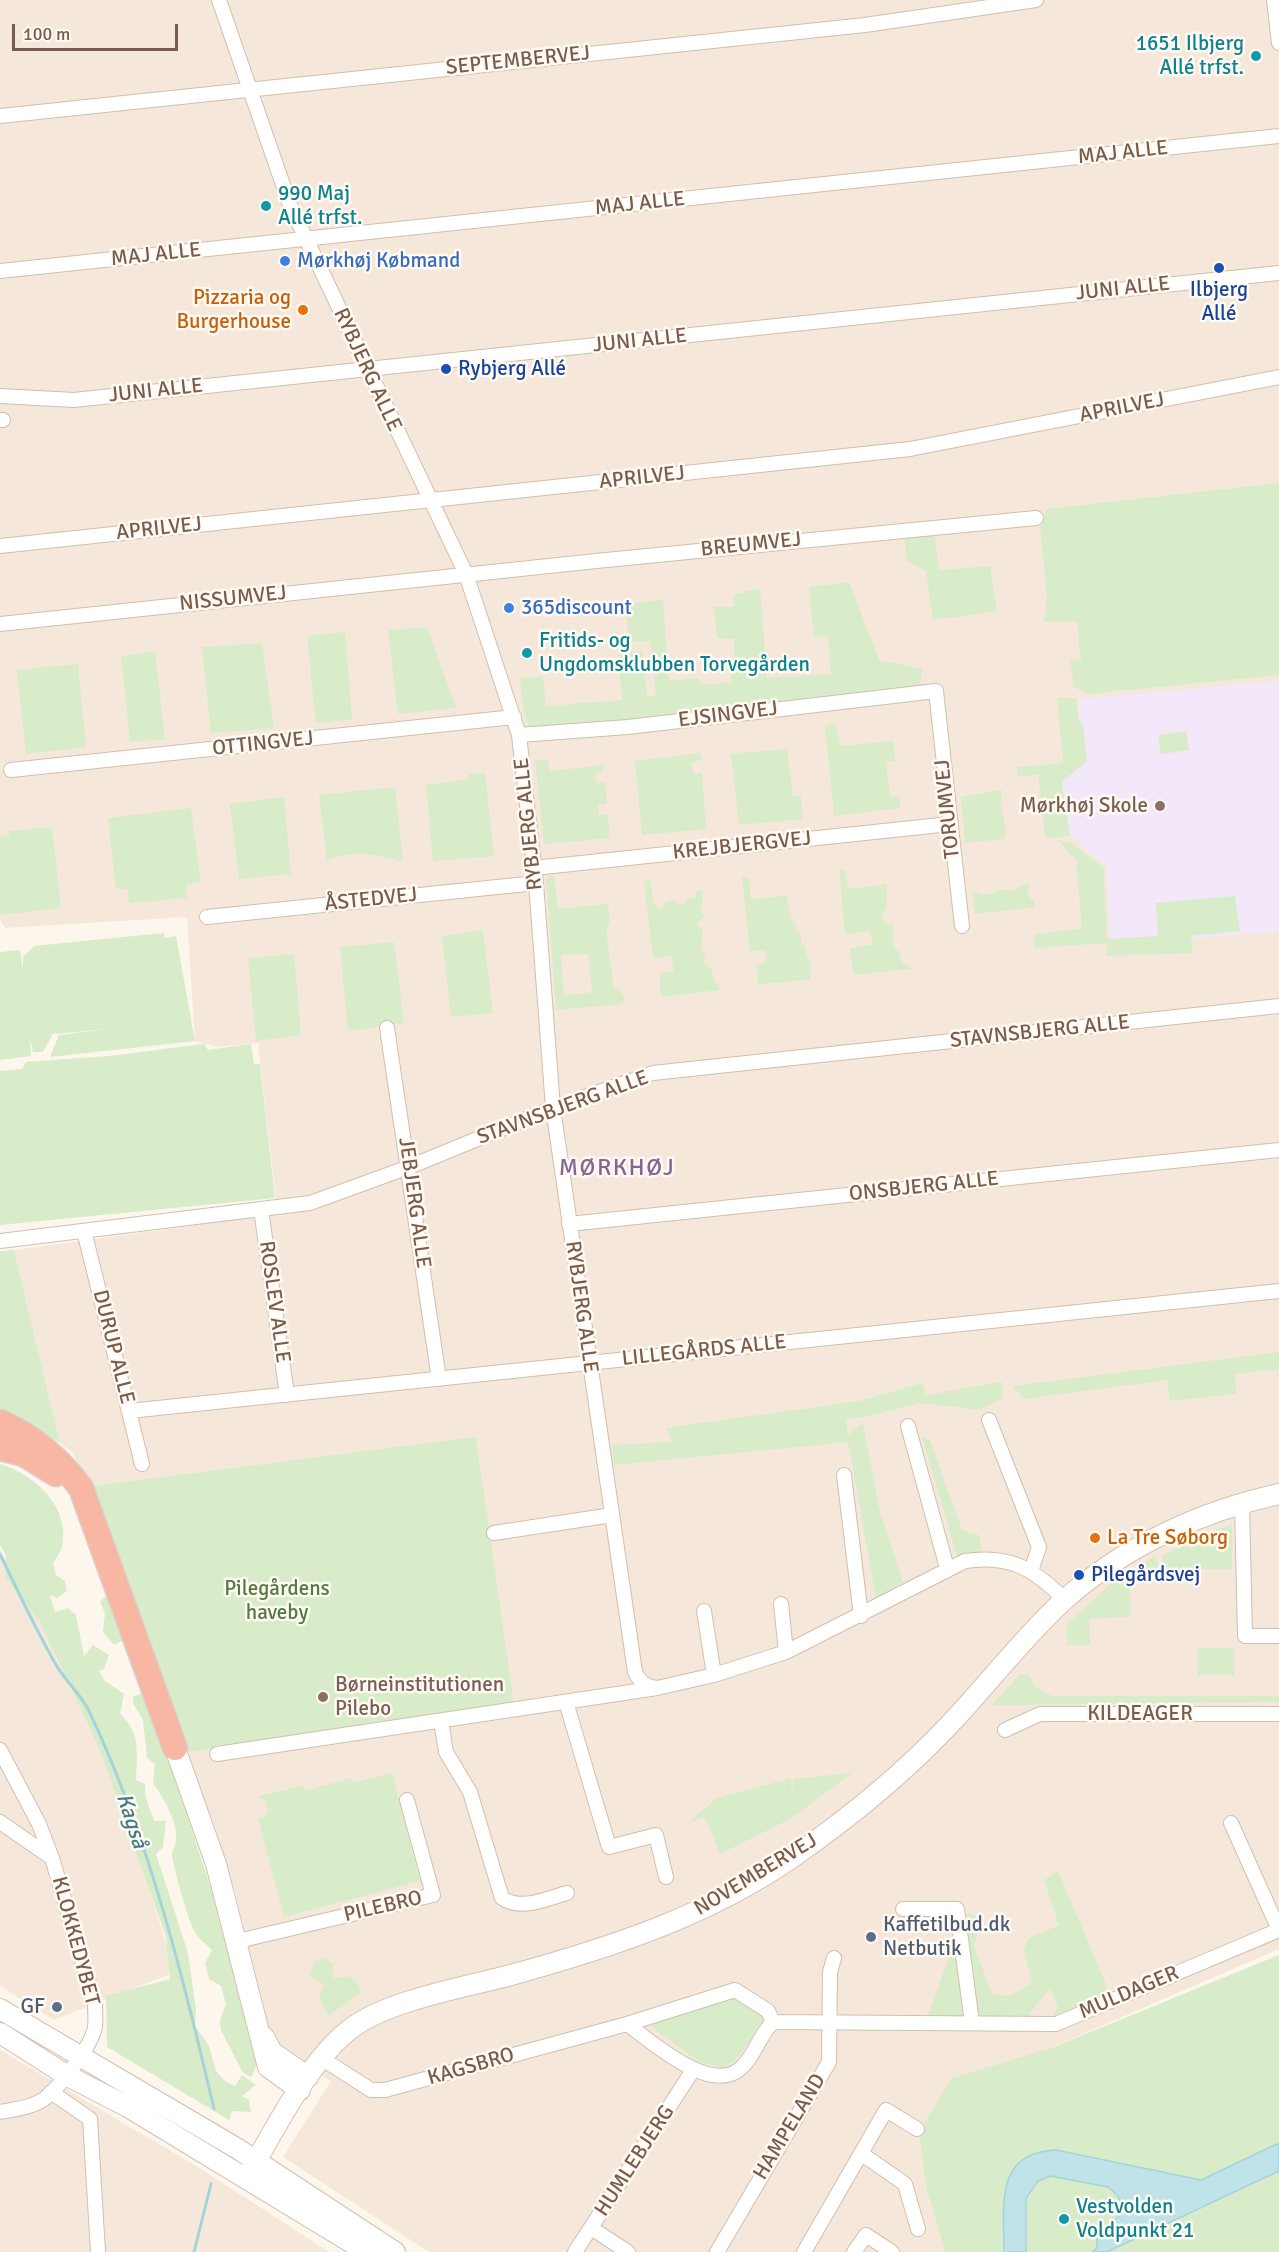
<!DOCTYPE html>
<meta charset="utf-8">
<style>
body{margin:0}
#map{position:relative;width:1279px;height:2252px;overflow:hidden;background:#fdf6ec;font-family:Signika,sans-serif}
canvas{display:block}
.scale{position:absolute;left:12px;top:24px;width:166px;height:27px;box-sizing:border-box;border:3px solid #7a5c4d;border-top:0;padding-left:8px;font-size:18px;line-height:21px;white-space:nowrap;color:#7a5c4d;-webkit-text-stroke:4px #fffaf3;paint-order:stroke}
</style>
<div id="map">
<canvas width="1279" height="2252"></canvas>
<div class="scale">100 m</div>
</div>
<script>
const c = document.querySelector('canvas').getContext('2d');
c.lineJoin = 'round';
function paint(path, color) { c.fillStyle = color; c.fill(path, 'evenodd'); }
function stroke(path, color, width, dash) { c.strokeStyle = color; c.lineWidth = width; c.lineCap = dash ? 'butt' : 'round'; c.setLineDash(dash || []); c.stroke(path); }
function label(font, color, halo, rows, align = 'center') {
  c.font = font + ' Signika,sans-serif'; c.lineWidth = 5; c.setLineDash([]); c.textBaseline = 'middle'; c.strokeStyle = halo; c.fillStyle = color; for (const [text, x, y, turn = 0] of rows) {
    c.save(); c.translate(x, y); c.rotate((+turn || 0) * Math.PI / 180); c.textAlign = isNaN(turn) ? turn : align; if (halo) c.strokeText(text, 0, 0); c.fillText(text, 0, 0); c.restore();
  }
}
paint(new Path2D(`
 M0,0H1279V1949L1055,2046L927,2191L945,2252H429L283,2157L331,2081L273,2044L236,1896L214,1823L184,1753L513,1705L476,1438L91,1486L72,1452L60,1443L14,1250L270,1215L276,1199L258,1043L218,1047L195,1041L187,917L5,928L0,920Z
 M0,1550L39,1621L99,1748L141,1863L175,1972L54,2020L0,1986Z
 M0,2050L201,2169L329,2252H0Z`), '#f5e8da');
paint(new Path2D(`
 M1279,681V931L1111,946L1106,866L1070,836L1045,838L1037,769L1084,765L1083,724L1080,725L1078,699Z`), '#f3e8fa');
paint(new Path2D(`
 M1279,483V675L1088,694L1074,687L1070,659L1081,662L1077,621L1044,622L1047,597L1040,526L1047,509Z
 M934,530L939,570L990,566L997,611L933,620L926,571L907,561L904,532Z
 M849,582L879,660L923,669L919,689L770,708L530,730L524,714L520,678L543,676L546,706L622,700L618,653L643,651L647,697L656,695L650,641L629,642L625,605L663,599L669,681L698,678L702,685L731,682L730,662L735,660L734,639L717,638L714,607H734L733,595L760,588L767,678L831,674L828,636L814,637L809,587Z
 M427,627L456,708L398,714L388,630Z
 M345,632L352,720L316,723L307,636Z
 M262,643L274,728L211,733L202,647Z
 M155,651L165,740L130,741L121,656Z
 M78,664L86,747L26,754L17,670Z
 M1057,698H1076L1080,724H1083L1087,761L1062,782L1070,836L1045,838L1038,775L1017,776V767L1063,763Z
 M835,724L840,746L893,741L895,761L886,762L890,797L899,796L900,808L834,816L825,725Z
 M1186,731L1189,750L1161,754L1158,735Z
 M787,749L793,796H801L803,819L739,825L731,754Z
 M700,753L701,760L692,762L693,774L702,773L706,829L642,835L635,761Z
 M535,760H548L550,771L603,765V772L595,773L596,783L605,782L607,804L598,805L599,815H608L610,838L544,844Z
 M485,773L494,856L433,861L426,785L469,779V774Z
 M395,787L403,862C378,855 350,848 327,861L319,795Z
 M1003,790C995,808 1010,823 1004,839L965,843L961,797Z
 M284,797L291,874L239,879L230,804Z
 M191,808L201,882L186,885L187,898L129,903L128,890L116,888L108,818Z
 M52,827L61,908L0,915V835L9,837V831Z
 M1058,840L1071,843L1104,868L1107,939L1158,936L1156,903L1235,896L1240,931L1191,936L1193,953L1107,956V943L1035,948L1034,934L1082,929L1076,860Z
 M839,869H845L848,889L887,884L886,909L882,913L884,923L893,924V948L899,951L902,963L909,965L910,969L853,975L850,948L873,945L870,931L845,934Z
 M554,875L558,909L608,904L610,920L606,930L614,989H618L625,998L622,1004L556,1010L546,877ZM588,954L592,992L564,996L561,955Z
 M742,877H749L751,900L786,895L792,921H795L797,933H800L802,946H805L807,958L810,959V979L758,985L757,967L766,962L765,950L750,952Z
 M644,881H651L653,902L658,908H662L666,901L675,900L679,905H683L688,899H695L697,891L702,890L703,901L700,906L704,917L697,925L703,930L701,950L706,955L704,963L711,969L715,983L719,985L720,990L661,997L659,973L674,971L671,956L653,958Z
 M1028,883L1030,887L1027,894L1034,902L1035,907L975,914L972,891L984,895L994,893L998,889L1013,891Z
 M483,930L493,1013L451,1017L442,936Z
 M164,933L165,938L176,936L195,1041L50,1057L59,1035L106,1029L53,1034L43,1052H33L30,1037L31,1056L0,1060V952L20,950L23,970V957L34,946Z
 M394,942L404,1023L348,1031L340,947Z
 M294,954L301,1035L256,1041L248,958Z
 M204,1044L208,1050L251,1044L254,1064H260L275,1198L0,1225V1071L22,1069L26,1062L109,1056Z
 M14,1250L60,1443L0,1408V1251Z
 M1279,1352V1369L1235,1374L1236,1394L1170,1401L1167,1380L1024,1399L1013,1386Z
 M1002,1382V1398L980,1410L920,1403L868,1416L846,1419L848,1435L863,1423L879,1508L903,1582L876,1598L848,1442L614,1465L612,1445L672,1442L666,1428L859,1401L922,1383L926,1395Z
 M476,1437L514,1705L184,1753L91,1486Z
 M922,1437L930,1440L962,1530L979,1535L982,1552L957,1556Z
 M0,1464C34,1474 71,1507 62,1547C61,1552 56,1558 53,1563L56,1575L65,1581L67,1591L57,1598L50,1595L55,1612L68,1608L76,1615L84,1656L93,1645L109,1655L104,1669L99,1671L105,1681L124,1694L120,1714C141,1733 137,1753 136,1780L145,1784V1795L154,1821H166L163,1847L156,1854L188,1953L196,2010L195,2026L209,2046L216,2071L225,2081L235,2086L242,2075L256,2085L242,2096L249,2100L251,2112L232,2111L229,2120L107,2047L106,1996L170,1979L166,1937L99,1748L39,1621L5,1576L6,1555L0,1545Z
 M1232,1524V1569H1164L1162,1556L1199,1537Z
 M1155,1556L1159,1566L1143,1572L1130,1587V1617L1089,1619L1090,1645H1067V1624L1114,1581Z
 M111,1590L127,1638L114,1645L103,1632L105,1613L100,1602Z
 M1198,1648H1234V1675H1198Z
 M1020,1674L1028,1675L1036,1687L1052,1696H1279V1702L992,1705Z
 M141,1693L147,1694L246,1995L256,2054V2067L251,2077L243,2073L221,2030L220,2020L226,2004L221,1986L209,1979L205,1963L212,1950C207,1945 200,1940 196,1934C189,1924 173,1867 172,1854C172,1850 176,1846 176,1841C179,1824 163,1797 153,1783L155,1764L147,1758L143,1720L133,1703V1697Z
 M392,1773L420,1881L284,1917L258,1818L265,1817L268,1810L266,1801L258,1796L303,1786L305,1791L351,1778L353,1783Z
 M852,1773L792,1818L720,1854L706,1819L702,1817L686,1825L717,1798L791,1778L792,1799L793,1779Z
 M1058,1871L1111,1996L1066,2015H1054L1058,2006L1050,1989L1026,2017H928L964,1913L983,1917L974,1946L992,1994L1010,1996L1032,1983L1024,1950L1028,1939L1059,1925L1044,1880Z
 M1279,1955V2252H945L927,2191L919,2132L952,2078L1051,2048Z
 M323,1958L333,1964V1979L348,1976L357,1982L361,1993L328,2016L319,1996L324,1985L310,1975L314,1963Z
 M734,1996L765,2014V2022L734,2062L723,2068L699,2062L645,2022Z
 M105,2058L240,2137L238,2139L102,2059Z`), '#d8ecc9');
const water = new Path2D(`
 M1279,2143V2171L1107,2252H1092L1097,2248V2234L1118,2217L1122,2206L1118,2196L1108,2187L1050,2176L1038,2181L1026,2198V2252H1004C1004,2206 994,2152 1056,2150L1201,2180Z`);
paint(water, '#bfe3e8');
stroke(water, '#a5d3da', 1.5);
stroke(new Path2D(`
 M0,1554C17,1590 35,1628 55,1663C64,1680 81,1694 89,1711C148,1835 183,1976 214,2109
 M194,2252L211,2184`), '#a5d3da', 3);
const street = new Path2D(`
 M219,0L290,205L466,574L519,735L536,883L553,1108L635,1672C640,1682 646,1687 657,1688
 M1274,0L1279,43
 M0,116L865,25L1036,0
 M0,271L1279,136
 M0,396L74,400L1279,273
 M0,420H3
 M0,546L910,449L1279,377
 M0,624L596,561L1036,518
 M519,735L628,727L936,691L962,926
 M11,770L514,717
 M534,868L950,824
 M207,917L536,883
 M387,1028L439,1379
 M261,1209L287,1395
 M569,1224L1279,1150
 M84,1231L142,1464
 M0,1241L310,1203L409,1167L553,1108L653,1073L1279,1006
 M129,1411L1279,1291
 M989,1420L1039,1547L1031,1571
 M908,1426L947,1568
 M844,1475L861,1616
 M1242,1503L1245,1636H1279
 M494,1533L612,1515
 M781,1604L786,1652
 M704,1611L714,1675
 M566,1702L609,1847L656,1835L666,1877
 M441,1721L446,1752L470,1792L502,1898C522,1911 545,1899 567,1893
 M1005,1730L1040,1714H1279
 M0,1750L39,1824L52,1858
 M217,1754L657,1688L714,1675L786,1652L965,1561C1010,1554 1034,1569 1065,1600
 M0,1822L52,1858L95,2004C95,2011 96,2020 95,2027C91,2047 60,2087 44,2099C31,2108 15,2109 0,2112
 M1231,1823L1279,1930
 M903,1909H957L972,2023
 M238,1941L433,1895L407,1800
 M627,2024C651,2041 711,2096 741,2068C755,2056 759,2035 773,2022L1056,2024L1279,1930
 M321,2058L371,2090H385L627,2024L735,1990L768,2011L773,2022
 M51,2092L90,2119L98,2252
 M862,2154L905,2184L918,2229
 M591,2228L628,2252
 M575,2252L693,2070
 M717,2252L829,2062L830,1972L834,1958
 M804,2252L886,2110L917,2129
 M854,2252L866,2235L892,2252`);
const secondary = new Path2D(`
 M175,1748L216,1864L268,2067L300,2090
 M0,2009L238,2149L395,2252
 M0,2033L66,2075L128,2107L367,2252
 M264,2037L272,2052L308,2077
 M247,2178C272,2133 311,2057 353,2027C390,2000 466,1987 511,1975C609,1948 708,1916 793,1857C849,1818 903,1774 950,1724C988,1684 1022,1639 1063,1601C1123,1547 1201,1511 1279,1494`);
const highway = new Path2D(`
 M0,1422C34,1437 59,1458 81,1488L175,1748
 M0,1448L24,1454L56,1474`);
stroke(street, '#d1beb0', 16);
stroke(secondary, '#d6c0b0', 22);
stroke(highway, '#dad1cd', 27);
stroke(street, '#fff', 14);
stroke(secondary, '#fff', 20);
stroke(highway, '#f7b7a3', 24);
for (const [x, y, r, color] of [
 [1256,56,6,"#0f9aa8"],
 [266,206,6,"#0f9aa8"],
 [285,261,6,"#3f7fe0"],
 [1219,268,6,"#1a4fb4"],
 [303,310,6,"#e8710a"],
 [446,369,6,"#1a4fb4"],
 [509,608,6,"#3f7fe0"],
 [527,653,6,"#0f9aa8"],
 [1160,806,6,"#8d6e63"],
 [1095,1538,6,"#e8710a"],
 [1079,1575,6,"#1a4fb4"],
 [323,1697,6,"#8d6e63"],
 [871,1937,6,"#5c6f8a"],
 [57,2007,6,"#5c6f8a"],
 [1064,2219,6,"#0f9aa8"]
]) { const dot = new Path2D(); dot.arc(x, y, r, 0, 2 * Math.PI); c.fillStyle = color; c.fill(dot); stroke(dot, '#fffaf3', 2); }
label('21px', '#0d838f', '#fffaf3', [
 ["1651 Ilbjerg",1244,44,"right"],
 ["Allé trfst.",1244,68,"right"],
 ["990 Maj",278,194],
 ["Allé trfst.",278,218],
 ["Fritids- og",539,641],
 ["Ungdomsklubben Torvegården",539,665],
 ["Vestvolden",1076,2207],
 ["Voldpunkt 21",1076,2231]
], 'left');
label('21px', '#7a5c4d', '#fffaf3', [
 ["SEPTEMBERVEJ",518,61,-6],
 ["MAJ ALLE",1123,153,-6],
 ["MAJ ALLE",640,204,-6],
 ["MAJ ALLE",156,255,-6],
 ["JUNI ALLE",1123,289,-6],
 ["JUNI ALLE",640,341,-6],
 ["RYBJERG ALLE",367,370,65],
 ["JUNI ALLE",156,391,-6],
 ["APRILVEJ",1122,408,-11],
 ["APRILVEJ",642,478,-6],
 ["APRILVEJ",159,529,-6],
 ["BREUMVEJ",751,545,-6],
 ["NISSUMVEJ",233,599,-6],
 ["EJSINGVEJ",728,715,-7],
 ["OTTINGVEJ",263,744,-6],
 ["TORUMVEJ",948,809,-96],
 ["RYBJERG ALLE",529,824,-96],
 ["KREJBJERGVEJ",742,846,-6],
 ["ÅSTEDVEJ",371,900,-6],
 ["STAVNSBJERG ALLE",1040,1032,-6],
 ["STAVNSBJERG ALLE",563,1108,-20],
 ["ONSBJERG ALLE",924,1187,-6],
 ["JEBJERG ALLE",414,1203,82],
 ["ROSLEV ALLE",274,1302,82],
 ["RYBJERG ALLE",581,1307,82],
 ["DURUP ALLE",113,1347,76],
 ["LILLEGÅRDS ALLE",704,1351,-6],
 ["KILDEAGER",1140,1714],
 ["NOVEMBERVEJ",756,1875,-31],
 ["PILEBRO",383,1907,-13],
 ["KLOKKEDYBET",75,1941,75],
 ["MULDAGER",1129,1993,-23],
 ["KAGSBRO",471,2067,-16],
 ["HAMPELAND",790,2127,-59],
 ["HUMLEBJERG",635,2161,-57]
]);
label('21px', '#366cbe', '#fffaf3', [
 ["Mørkhøj Købmand",297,261],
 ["365discount",521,608]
], 'left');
label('21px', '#164399', '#fffaf3', [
 ["Ilbjerg",1219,290,"center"],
 ["Allé",1219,314,"center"],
 ["Rybjerg Allé",458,369],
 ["Pilegårdsvej",1091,1575]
], 'left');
label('21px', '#c56008', '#fffaf3', [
 ["Pizzaria og",291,298],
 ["Burgerhouse",291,322],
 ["La Tre Søborg",1107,1538,"left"]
], 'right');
label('21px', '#785e54', '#fffaf3', [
 ["Mørkhøj Skole",1148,806],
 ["Børneinstitutionen",335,1685,"left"],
 ["Pilebo",335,1709,"left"]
], 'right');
label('21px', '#537a41', '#fffaf3', [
 ["Pilegårdens",277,1589],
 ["haveby",277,1613]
]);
label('21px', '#4e5e75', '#fffaf3', [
 ["Kaffetilbud.dk",883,1925],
 ["Netbutik",883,1949],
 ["GF",45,2007,"right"]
], 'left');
label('italic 22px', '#437c86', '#fffaf3', [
 ["Kagså",131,1821,72]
]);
c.letterSpacing = '1.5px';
label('24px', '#846695', '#fffaf3', [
 ["MØRKHØJ",617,1169]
]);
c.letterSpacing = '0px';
</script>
